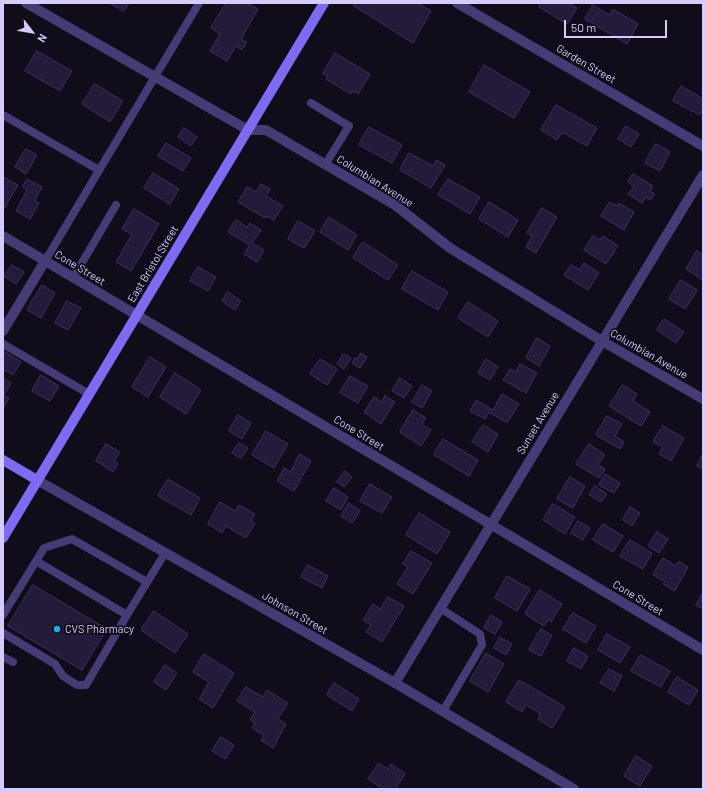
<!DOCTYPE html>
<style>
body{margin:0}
#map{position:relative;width:706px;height:792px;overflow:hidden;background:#100c1a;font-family:Barlow,sans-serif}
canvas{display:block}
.frame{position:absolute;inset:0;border:4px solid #d6cbfa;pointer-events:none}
.north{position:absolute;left:12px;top:12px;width:40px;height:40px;-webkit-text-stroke:3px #100c1a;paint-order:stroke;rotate:121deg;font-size:11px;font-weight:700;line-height:16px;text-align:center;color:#d6cbfa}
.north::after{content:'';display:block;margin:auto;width:14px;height:18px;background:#d6cbfa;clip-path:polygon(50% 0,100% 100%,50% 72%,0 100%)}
.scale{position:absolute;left:564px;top:20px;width:103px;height:18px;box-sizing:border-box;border:2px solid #d6cbfa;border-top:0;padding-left:5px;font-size:12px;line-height:14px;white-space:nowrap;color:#d6cbfa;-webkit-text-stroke:3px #100c1a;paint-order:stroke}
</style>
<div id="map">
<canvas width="706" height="792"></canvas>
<div class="frame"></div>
<div class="north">N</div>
<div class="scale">50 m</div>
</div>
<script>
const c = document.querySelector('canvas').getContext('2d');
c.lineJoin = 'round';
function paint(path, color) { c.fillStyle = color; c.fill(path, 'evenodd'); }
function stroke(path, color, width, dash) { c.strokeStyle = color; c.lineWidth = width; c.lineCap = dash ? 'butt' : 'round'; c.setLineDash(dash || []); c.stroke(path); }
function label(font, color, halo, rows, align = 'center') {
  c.font = font + ' Barlow,sans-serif'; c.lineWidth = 3.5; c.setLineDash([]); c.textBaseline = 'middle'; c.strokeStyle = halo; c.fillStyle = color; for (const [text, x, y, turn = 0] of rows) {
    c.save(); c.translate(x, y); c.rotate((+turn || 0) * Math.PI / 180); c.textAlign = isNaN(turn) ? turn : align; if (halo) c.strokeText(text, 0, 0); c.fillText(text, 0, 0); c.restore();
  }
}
const building = new Path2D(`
 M110,3H129L124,11Z
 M226,3H247L258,9L241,39L247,42L242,50L236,46L227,61L210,51L220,34L211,28Z
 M356,3H417L431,11L413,43L354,6Z
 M541,3H569L577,8L567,24L539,7Z
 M593,5L609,15L613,9L638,24L627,44L585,19Z
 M37,51L72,71L60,91L25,71Z
 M335,53L370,74L358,94L353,91L351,94L326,79L328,76L323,74Z
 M484,65L530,92L514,118L469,92Z
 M95,84L123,101L110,122L82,104Z
 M681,86L702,98L699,103L703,105V109L700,115L673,101Z
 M556,105L597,128L587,146L562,132L557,140L541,130Z
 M626,126L639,134L631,147L618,139Z
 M369,127L402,145L392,163L359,145Z
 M184,128L197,137L191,146L178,137Z
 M166,143L191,158L183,171L158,156Z
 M656,144L670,152L660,171L645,163Z
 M26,149L37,155L26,174L15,167Z
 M409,153L433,166L436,160L445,165L431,188L400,170Z
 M153,173L179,189L170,204L144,188Z
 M633,174L653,186L650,191L655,194L650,200L646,197L642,203L628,194L634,186L628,182Z
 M3,177L18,185L4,209L3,208Z
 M27,179L42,187L34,201L39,203L30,219L16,211L27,190L23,187Z
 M448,179L480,197L470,214L438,195Z
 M261,184L270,189L266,196L283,206L274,220L266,216L265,218L238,202L247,187L256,192Z
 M489,202L518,220L508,237L479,219Z
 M610,202L617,206L619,203L634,212L624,230L601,216Z
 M542,208L557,217L536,253L526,247L532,236L527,233Z
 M134,209L159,224L131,271L116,262L132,234L122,229Z
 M329,217L357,235L348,250L320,232Z
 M236,220L247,227L250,223L261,230L252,243L264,250L257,262L244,254L250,245L228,232Z
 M298,221L315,231L304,248L288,239Z
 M593,236L600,240L603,236L618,246L606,264L584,250Z
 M363,242L398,265L388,280L353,258Z
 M697,251L703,255V280L686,269Z
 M584,263L599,273L588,290L564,275L571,265L580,270Z
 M12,265L24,272L16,284L4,276Z
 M198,267L216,277L208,291L190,281Z
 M412,271L448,292L438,310L402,289Z
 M681,280L697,290L685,309L669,299Z
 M42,285L55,293L41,318L27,310Z
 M228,292L241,301L235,310L222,301Z
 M67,301L81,308L68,330L55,323Z
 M468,302L498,321L488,337L458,318Z
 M664,319L684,332L676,343L657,330Z
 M537,338L550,346L539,366L526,358Z
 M5,352L21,362L13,375L3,369V355Z
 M361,353L367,357L360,368L352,363L355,358L357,359Z
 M344,354L351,358L344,369L337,364Z
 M150,357L166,367L148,397L132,387Z
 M320,359L337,369L327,385L310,374Z
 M486,359L498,367L490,380L478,373Z
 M520,364L537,373L526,393L503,380L510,369L516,372Z
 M175,373L201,390L186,414L160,397Z
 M41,375L59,386L50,401L32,391Z
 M350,376L368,386L358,403L340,393Z
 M3,378L11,383L4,395L9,398L3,409Z
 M400,378L412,386L404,398L392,391Z
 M422,385L432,391L422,408L412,402Z
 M623,385L637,394L633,401L650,412L641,426L609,406Z
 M502,394L519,404L507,423L489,412L485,419L470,411L476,400L493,410Z
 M385,396L395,402L381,424L364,412L374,397L382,402Z
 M413,410L426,418L422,424L431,430L421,446L400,432Z
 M238,415L251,423L242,439L229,431Z
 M607,416L622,424L615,436L624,442L620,449L596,435Z
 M483,425L498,434L488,452L472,442Z
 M663,426L684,438L671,461L659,454L663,447L653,442Z
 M266,431L288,444L274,468L252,455Z
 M443,439L478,460L469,476L434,455Z
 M239,443L248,448L241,459L232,453Z
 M106,444L120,452L114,461L118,464L113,472L96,461Z
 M589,444L605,455L598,465L605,469L599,478L576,464Z
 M300,454L311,461L294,491L277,481L284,468L290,472Z
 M703,454V469L697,466Z
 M345,471L352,477L344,487L337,482Z
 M605,474L620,483L614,493L599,485Z
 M570,477L585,486L573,508L557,499Z
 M168,479L200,498L191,515L158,496Z
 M370,484L392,497L382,513L360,501Z
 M595,486L607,494L601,502L589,495Z
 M334,488L348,497L341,510L326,501Z
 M220,502L235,511L239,505L255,514L251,520L255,523L246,538L226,526L222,533L208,524Z
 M349,503L360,511L352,523L341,516Z
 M553,504L575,517L565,534L543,520Z
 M630,507L640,513L632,526L623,520Z
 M419,513L450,532L437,554L406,535Z
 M578,521L590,528L583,540L571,533Z
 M603,524L623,536L613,552L593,540Z
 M657,532L668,539L659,553L648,546Z
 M630,540L652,553L643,569L620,556Z
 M411,551L432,563L413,594L397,584L408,567L403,564Z
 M663,558L676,566L679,561L688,567L675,591L663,584L665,582L653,575Z
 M308,565L328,576L322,588L301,577Z
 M507,576L530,589L517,611L495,598Z
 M33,585L107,629L82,670L8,626Z
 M540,590L562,604L551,622L548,619L544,626L525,614Z
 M703,592V609L696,605Z
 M388,597L404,606L382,642L366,632L371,625L363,620L373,604L380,609Z
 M154,611L188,634L175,653L141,630Z
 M573,613L596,626L586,643L563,629Z
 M491,615L502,622L495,634L484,628Z
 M541,629L552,635L541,656L529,650Z
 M607,634L630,647L620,663L598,650Z
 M500,637L512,644L506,655L494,648Z
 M574,648L588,656L581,669L567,661Z
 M486,653L504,664L488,692L470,681Z
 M204,654L234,673L213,708L199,699L209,682L193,672Z
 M641,655L670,671L661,687L631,671Z
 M165,665L177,673L166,690L154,682Z
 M609,669L622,676L614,691L600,683Z
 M677,677L698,690L689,705L668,692Z
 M519,680L565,707L552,728L538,719L541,714L526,705L522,712L506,702Z
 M334,683L359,699L352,711L327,695Z
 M246,687L263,697L267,690L288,703L278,719L286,724L273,748L261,740L264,735L252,728L255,723L250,720L255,712L237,701Z
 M221,737L234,745L225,759L212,751Z
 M636,756L652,766L640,786L624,776Z
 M379,763L388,769L391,764L405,774L395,789H383L368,779Z`);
paint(building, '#241a39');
stroke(building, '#3f2f63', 1);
stroke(new Path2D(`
 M311,103L349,126L325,165
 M3,115L99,170
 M45,261L199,3
 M73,278L116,205
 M3,344L89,394
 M36,561L127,615L165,553
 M440,608L480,634L482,645L443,711
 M3,615L44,548L72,539L147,582
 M3,633L55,664L63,676L77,685H86L127,615
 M3,657L13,662`), '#453c75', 8);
stroke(new Path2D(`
 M26,3L248,130H266L395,205L450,248L602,341L703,399
 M457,3L703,146
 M3,236L703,650
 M3,331L45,261
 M395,683L703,175`), '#453c75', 10);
stroke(new Path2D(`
 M37,480L395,683L574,789`), '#453c75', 10);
stroke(new Path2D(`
 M3,460L37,480
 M3,538L324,3`), '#7e6bf1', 10);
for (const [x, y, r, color] of [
 [57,629,4,"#15b1dc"]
]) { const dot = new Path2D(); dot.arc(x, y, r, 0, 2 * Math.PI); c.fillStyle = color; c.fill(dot); stroke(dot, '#100c1a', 1.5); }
label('11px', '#d6cbfa', '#100c1a', [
 ["Garden Street",586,64,30],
 ["Columbian Avenue",375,181,32],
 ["East Bristol Street",153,264,-59],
 ["Cone Street",80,268,31],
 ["Columbian Avenue",649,354,30],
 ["Sunset Avenue",538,423,-59],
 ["Cone Street",359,433,31],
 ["Cone Street",638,598,31],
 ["Johnson Street",295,613,30]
]);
label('11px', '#d6cbfa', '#100c1a', [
 ["CVS Pharmacy",65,629]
], 'left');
</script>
